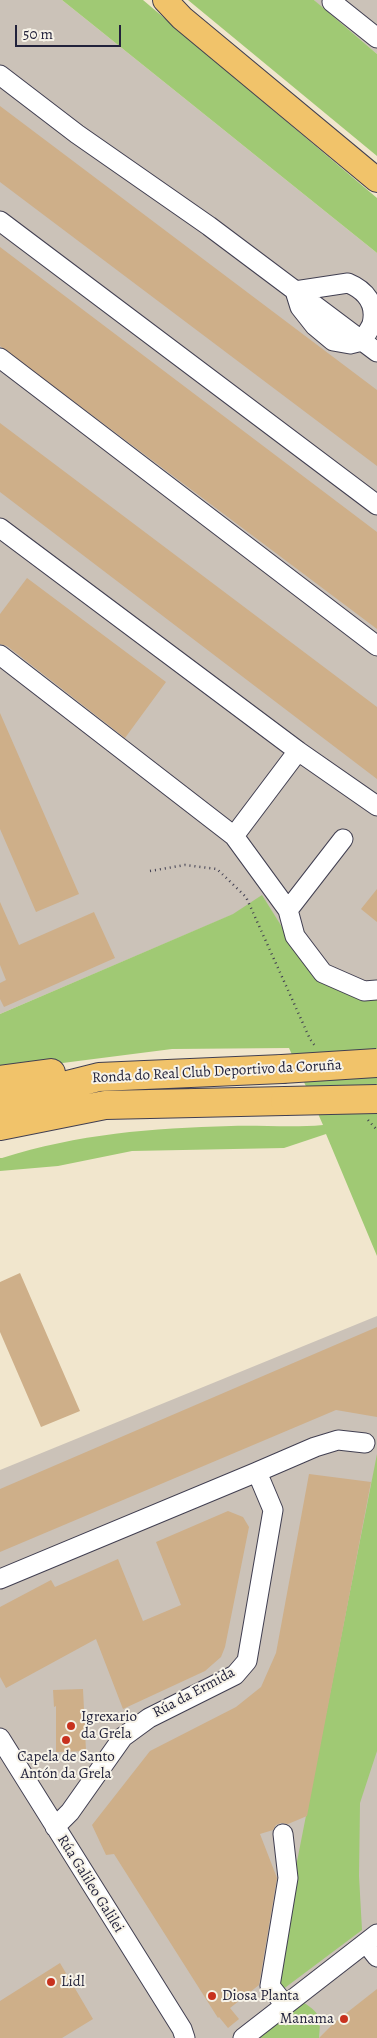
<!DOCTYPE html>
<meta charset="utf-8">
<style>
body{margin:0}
#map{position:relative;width:377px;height:2038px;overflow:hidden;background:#f1e6cd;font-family:Alegreya,serif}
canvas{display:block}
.scale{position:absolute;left:15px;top:25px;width:106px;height:22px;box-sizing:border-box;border:2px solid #22223b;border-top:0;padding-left:6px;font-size:15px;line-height:18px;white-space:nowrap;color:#22223b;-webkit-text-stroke:4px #f7f3e8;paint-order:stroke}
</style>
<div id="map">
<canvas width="377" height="2038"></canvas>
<div class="scale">50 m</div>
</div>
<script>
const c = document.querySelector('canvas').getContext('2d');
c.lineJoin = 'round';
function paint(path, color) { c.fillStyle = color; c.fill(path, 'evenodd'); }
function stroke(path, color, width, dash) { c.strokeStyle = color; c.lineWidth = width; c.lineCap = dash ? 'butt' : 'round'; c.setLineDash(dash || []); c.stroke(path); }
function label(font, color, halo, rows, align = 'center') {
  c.font = font + ' Alegreya,serif'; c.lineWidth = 4; c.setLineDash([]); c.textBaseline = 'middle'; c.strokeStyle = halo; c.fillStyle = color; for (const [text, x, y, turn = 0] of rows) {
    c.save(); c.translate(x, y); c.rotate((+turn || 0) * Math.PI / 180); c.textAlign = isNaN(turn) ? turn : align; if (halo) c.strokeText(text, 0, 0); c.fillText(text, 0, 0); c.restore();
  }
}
paint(new Path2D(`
 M0,0H62L377,253V997L314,978L262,896L234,914L0,1014Z
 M314,0H377V54L320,6Z
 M377,1316V2038H0V1470Z`), '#cbc2b8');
paint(new Path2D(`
 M62,0H143L377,198V253Z
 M188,0H314L377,54V156Z
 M262,895L314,978L377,997V1256L326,1134L284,1148L132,1151L58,1166L0,1171V1158H2C78,1134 152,1128 231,1126C261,1125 293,1128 323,1125L289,1048L172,1049L0,1071V1014L233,914Z
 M377,1454V1751L360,1803L359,1876L362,1930L270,1999Z
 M303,2002C321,2014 321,2017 319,2038H256Z`), '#a0c974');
paint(new Path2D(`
 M0,106L377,390V466L0,182Z
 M0,247L377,532V629L0,346Z
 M0,423L377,707V779L0,492Z
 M27,578L166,682L125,738L7,646L0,644V614Z
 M0,713L79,894L36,912L0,829Z
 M377,889V922L361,909Z
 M0,902L19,945L94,912L115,958L4,1007L0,999V983L6,980L0,965Z
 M20,1273L80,1411L41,1427L0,1332V1282Z
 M377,1327V1417L336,1410L0,1552V1489Z
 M309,1474L371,1482L307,1816L288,1824L281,1823L276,1825L273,1830L260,1834L277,1878L259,1985L230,2008L239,2019L228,2028L219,2017L218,2018L114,1854L106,1855L92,1825L150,1751L236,1707L261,1687L276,1653Z
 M228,1511L243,1517L249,1527L225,1647L221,1657L205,1671L123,1709L96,1639L6,1688L0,1677V1607L51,1580L55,1587L118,1559L143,1621L181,1605L156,1542Z
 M83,1689L86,1751L56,1752V1706L54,1707L53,1690Z
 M60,1963L93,2019L62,2038H0V2001Z
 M377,1989V2038H319L335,2022Z`), '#ceaf89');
const minor = new Path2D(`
 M335,0L332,2L377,38
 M0,75L77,134L209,226L377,352
 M0,221L377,505
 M348,283C365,290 377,304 372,324C370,329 365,336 362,341L350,344L333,341L315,326L300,307L295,291Z
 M0,358L377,646
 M0,528L298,751L377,806
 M0,655L234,836L288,910L295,936L323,973L364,991L377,990
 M234,836L298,751
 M288,910L343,839
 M257,1472L315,1447L338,1440L365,1443
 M0,1579L257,1472L273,1510L247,1661L235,1675L149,1718L123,1737L70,1812L55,1827
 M0,1738L182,2029L185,2038
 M283,1834L288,1878L270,1986L285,2005
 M366,1943L377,1957
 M243,2038L377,1934`);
const major = new Path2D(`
 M165,0L182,18L377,180`);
const highway = new Path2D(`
 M0,1080L51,1073
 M0,1102L99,1077L282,1069
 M0,1126L105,1105L285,1101`);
stroke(minor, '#413f51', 21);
stroke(major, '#413f51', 26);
stroke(highway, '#413f51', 30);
stroke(new Path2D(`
 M150,871L185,865L217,869L246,897L310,1039L315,1046
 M368,1120L377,1130`), '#413f51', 2.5, [1, 4]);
stroke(minor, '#fff', 19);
stroke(major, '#f1c36a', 24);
stroke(highway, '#f1c36a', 28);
const highwayBridge = new Path2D(`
 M282,1069L377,1063
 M285,1101L377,1099`);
stroke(highwayBridge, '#413f51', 30, []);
stroke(highwayBridge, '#f1c36a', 28);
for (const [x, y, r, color] of [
 [71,1726,5,"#c8321e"],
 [66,1740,5,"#c8321e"],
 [51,1982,5,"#c8321e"],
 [212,1996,5,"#c8321e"],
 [344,2019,5,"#c8321e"]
]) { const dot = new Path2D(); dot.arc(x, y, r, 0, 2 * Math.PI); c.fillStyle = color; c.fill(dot); stroke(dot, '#f7f3e8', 2); }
label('15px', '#22223b', '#f7f3e8', [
 ["Ronda do Real Club Deportivo da Coruña",217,1072,-3],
 ["Rúa da Ermida",194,1693,-28],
 ["Rúa Galileo Galilei",90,1884,58]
]);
label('15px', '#22223b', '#f7f3e8', [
 ["Igrexario",81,1717],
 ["da Grela",81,1734],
 ["Capela de Santo",66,1757,"center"],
 ["Antón da Grela",66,1774,"center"],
 ["Lidl",61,1982],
 ["Diosa Planta",222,1996],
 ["Manama",334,2019,"right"]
], 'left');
</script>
